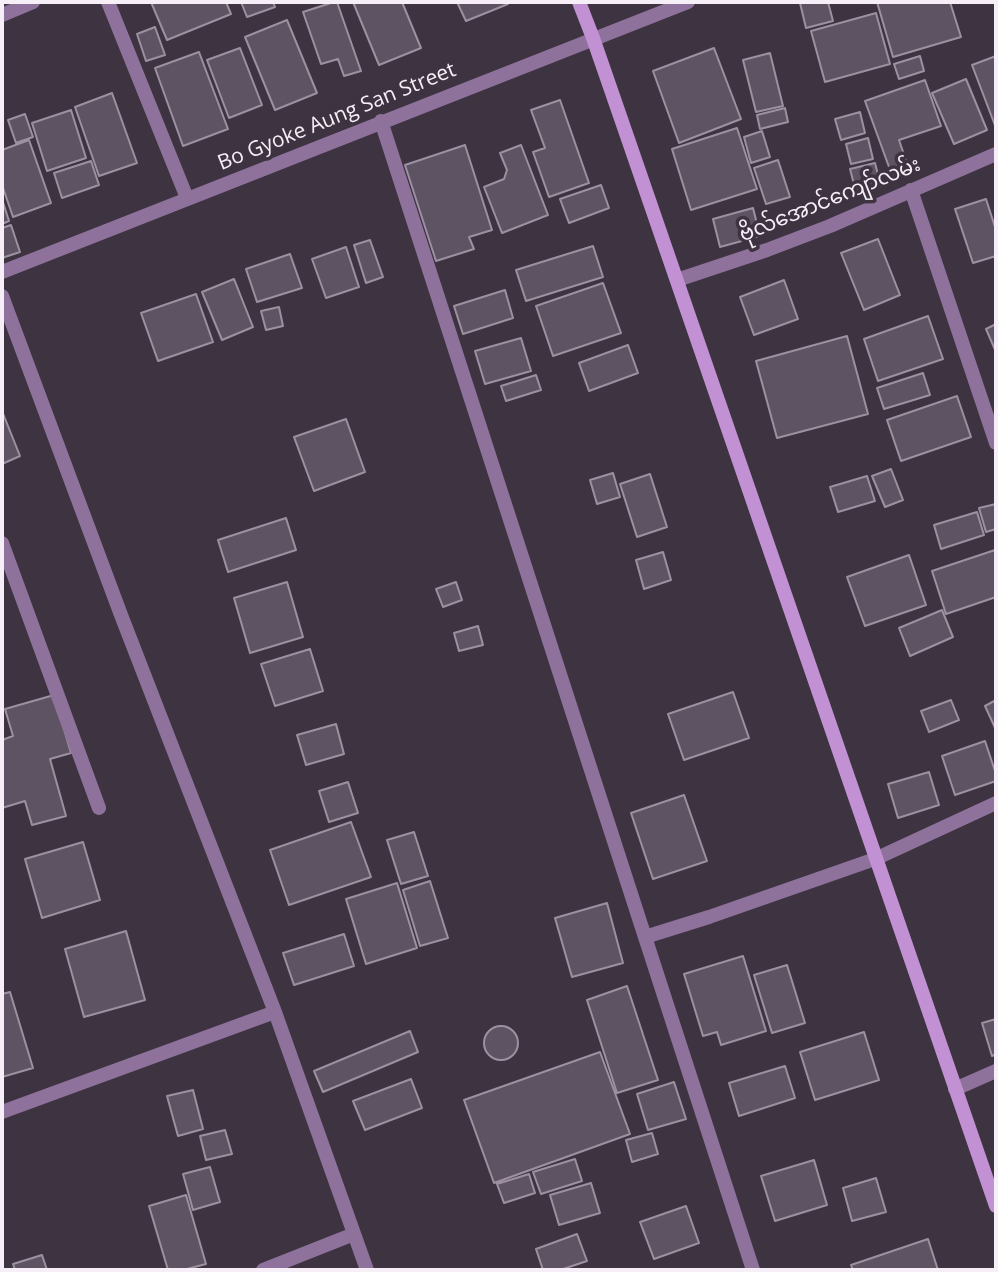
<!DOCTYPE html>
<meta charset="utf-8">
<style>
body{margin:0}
#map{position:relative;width:998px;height:1272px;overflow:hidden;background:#3d3341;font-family:"Open Sans",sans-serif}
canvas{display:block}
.frame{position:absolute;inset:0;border:4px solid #f6eff8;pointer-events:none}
</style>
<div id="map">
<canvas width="998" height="1272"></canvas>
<div class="frame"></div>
</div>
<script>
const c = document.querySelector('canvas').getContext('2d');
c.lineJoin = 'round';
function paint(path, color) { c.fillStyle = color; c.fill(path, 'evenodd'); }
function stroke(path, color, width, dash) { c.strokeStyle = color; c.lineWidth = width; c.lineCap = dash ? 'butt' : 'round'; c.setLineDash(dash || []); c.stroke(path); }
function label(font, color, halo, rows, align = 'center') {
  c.font = font + ' "Open Sans","Noto Sans Myanmar",sans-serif'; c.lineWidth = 7; c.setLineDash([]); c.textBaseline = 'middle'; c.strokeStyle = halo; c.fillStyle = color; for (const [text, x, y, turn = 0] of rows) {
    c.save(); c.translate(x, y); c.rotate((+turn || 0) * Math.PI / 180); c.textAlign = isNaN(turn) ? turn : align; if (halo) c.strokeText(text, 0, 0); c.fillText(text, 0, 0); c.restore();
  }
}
const building = new Path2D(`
 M151,2H226L231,14L167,40Z
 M241,2H273L275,7L247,17Z
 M334,2H337L361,71L344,76L338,59L321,64L303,12Z
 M353,2H402L421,48L379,65Z
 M457,2H507L508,4L466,21Z
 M805,2H828L833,21L806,28L800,3Z
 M877,2H950L961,37L893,57Z
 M876,13L890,64L825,82L811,31Z
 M287,20L317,93L275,110L245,37Z
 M155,27L165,55L146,61L137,34Z
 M240,48L262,105L229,118L207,60Z
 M714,48L741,119L679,143L653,71Z
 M199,52L228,129L183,146L155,68Z
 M770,53L783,106L756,112L743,60Z
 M920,56L924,71L899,79L894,64Z
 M996,56V128L972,65Z
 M966,79L987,130L954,144L932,93Z
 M925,80L941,126L899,140L910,172L893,178L865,101Z
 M112,93L137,163L99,176L75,107Z
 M560,100L589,183L549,197L533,152L545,148L531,110Z
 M785,108L788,122L760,129L757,115Z
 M71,110L86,158L47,171L32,123Z
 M860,112L865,133L841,140L835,119Z
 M25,114L33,137L16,143L8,120Z
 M737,128L757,189L691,210L672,149Z
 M762,131L770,157L751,163L744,137Z
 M868,138L873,159L851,164L846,144Z
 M29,140L51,203L13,217L2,185V150Z
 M465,145L492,230L469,237L474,249L436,261L405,165Z
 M521,145L548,215L502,233L484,187L504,179L507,170L500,153Z
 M778,160L790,197L766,204L754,168Z
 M91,161L99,185L62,198L54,173Z
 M875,163L881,186L856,192L850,169Z
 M601,185L609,208L569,223L560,199Z
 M2,199L9,221L2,224Z
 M986,199L996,230V256L973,263L955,209Z
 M753,208L760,236L720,247L713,219Z
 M11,225L20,252L2,258V228Z
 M878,239L900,295L864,310L841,253Z
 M370,240L383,277L366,283L354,245Z
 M593,246L603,277L526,301L516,270Z
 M346,247L359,287L326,298L312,259Z
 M290,254L302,288L257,302L246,269Z
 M234,279L253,327L222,340L202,292Z
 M784,280L798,319L754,335L740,297Z
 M603,283L621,333L553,356L536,306Z
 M505,290L513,318L463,334L454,306Z
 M196,294L213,342L158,361L141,313Z
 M279,307L283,326L266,330L261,311Z
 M928,316L943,359L878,381L864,339Z
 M996,324V352L986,329Z
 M847,336L868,414L777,438L756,361Z
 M521,338L531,371L485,384L475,351Z
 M628,345L638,373L589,391L579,363Z
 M923,373L930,395L884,409L877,388Z
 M536,375L541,390L506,401L501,386Z
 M957,396L971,437L901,461L887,420Z
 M2,411L20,456L2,464Z
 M346,419L365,472L314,491L294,437Z
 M891,469L903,500L885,507L872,476Z
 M613,473L620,497L597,504L590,480Z
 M650,474L667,527L637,537L620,484Z
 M867,476L875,501L838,512L830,487Z
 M996,504V529L986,532L979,508Z
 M977,512L984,535L941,549L934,525Z
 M286,518L296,550L228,572L218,540Z
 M995,550L996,597L946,614L932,571Z
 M663,552L671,580L644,589L636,560Z
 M909,555L926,605L865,626L847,577Z
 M287,582L303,637L250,653L234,598Z
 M456,582L462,600L443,607L436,589Z
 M942,610L953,637L910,656L899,628Z
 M478,626L483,645L459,651L454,633Z
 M310,649L323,691L275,706L261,664Z
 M733,692L749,738L684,760L668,714Z
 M54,695L71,753L50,759L66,816L32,825L25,801L2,808V740L13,736L5,709Z
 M951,700L959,720L929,732L921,711Z
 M996,700V730L985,706Z
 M336,724L344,754L306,765L297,735Z
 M985,741L996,774V781L955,795L942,756Z
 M929,772L939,805L898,818L888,784Z
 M348,782L358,813L329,822L319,791Z
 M684,795L707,861L653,879L631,813Z
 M351,822L371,877L289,905L270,850Z
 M414,832L428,876L401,884L387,840Z
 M83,842L100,900L42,918L25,859Z
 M430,881L448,938L420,946L403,890Z
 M397,883L417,948L366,964L346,899Z
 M607,903L623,963L572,977L555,918Z
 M126,931L145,1000L84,1017L65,949Z
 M344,934L354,966L294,985L283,953Z
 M743,956L766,1031L721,1045L717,1032L703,1036L684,974Z
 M787,965L805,1023L772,1033L754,975Z
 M627,986L658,1080L617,1093L587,1000Z
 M10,992L33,1068L2,1077V994Z
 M996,1019V1054L992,1056L982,1023Z
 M484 1043a17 17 0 1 1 34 0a17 17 0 1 1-34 0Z
 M410,1031L418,1052L323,1092L314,1071Z
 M864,1032L879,1080L815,1100L800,1052Z
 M600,1052L630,1134L494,1183L464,1100Z
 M785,1066L795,1098L739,1116L729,1083Z
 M411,1079L422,1108L365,1130L353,1101Z
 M674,1082L686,1119L648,1130L637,1094Z
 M193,1090L203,1129L178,1136L167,1096Z
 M225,1130L232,1154L206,1160L200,1136Z
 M652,1133L658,1154L632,1162L626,1140Z
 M575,1159L582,1181L541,1194L533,1172Z
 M814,1160L827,1205L775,1221L761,1176Z
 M210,1167L220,1202L193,1210L183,1174Z
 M529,1174L535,1193L504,1203L497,1184Z
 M876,1178L886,1212L852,1221L843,1188Z
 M591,1183L600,1213L559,1225L550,1195Z
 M186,1195L206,1264L183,1270H168L149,1206Z
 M686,1206L699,1243L654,1259L640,1222Z
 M577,1234L587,1261L560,1270H543L536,1249Z
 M928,1239L938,1270H853L851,1265Z
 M42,1255L47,1270H15L13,1264Z`);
paint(building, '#5e5363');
stroke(building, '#9c90a1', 2);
stroke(new Path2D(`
 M108,2L187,198
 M2,15L33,2
 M381,121L645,937L709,917L875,859L996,803
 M911,190L996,443
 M2,272L688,2
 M677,280L767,250L830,226L996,154
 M2,296L121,615L275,1012L367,1270
 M2,543L99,808
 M645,937L753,1270
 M955,1089L996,1071
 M2,1112L275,1012
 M263,1270L354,1234`), '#8f729b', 14);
stroke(new Path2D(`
 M579,2L593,38C728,427 860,817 996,1206`), '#c191d3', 14);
label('21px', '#f6eff8', '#3d3341', [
 ["Bo Gyoke Aung San Street",337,117,-22],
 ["ဗိုလ်အောင်ကျော်လမ်း",830,200,-22]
]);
</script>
